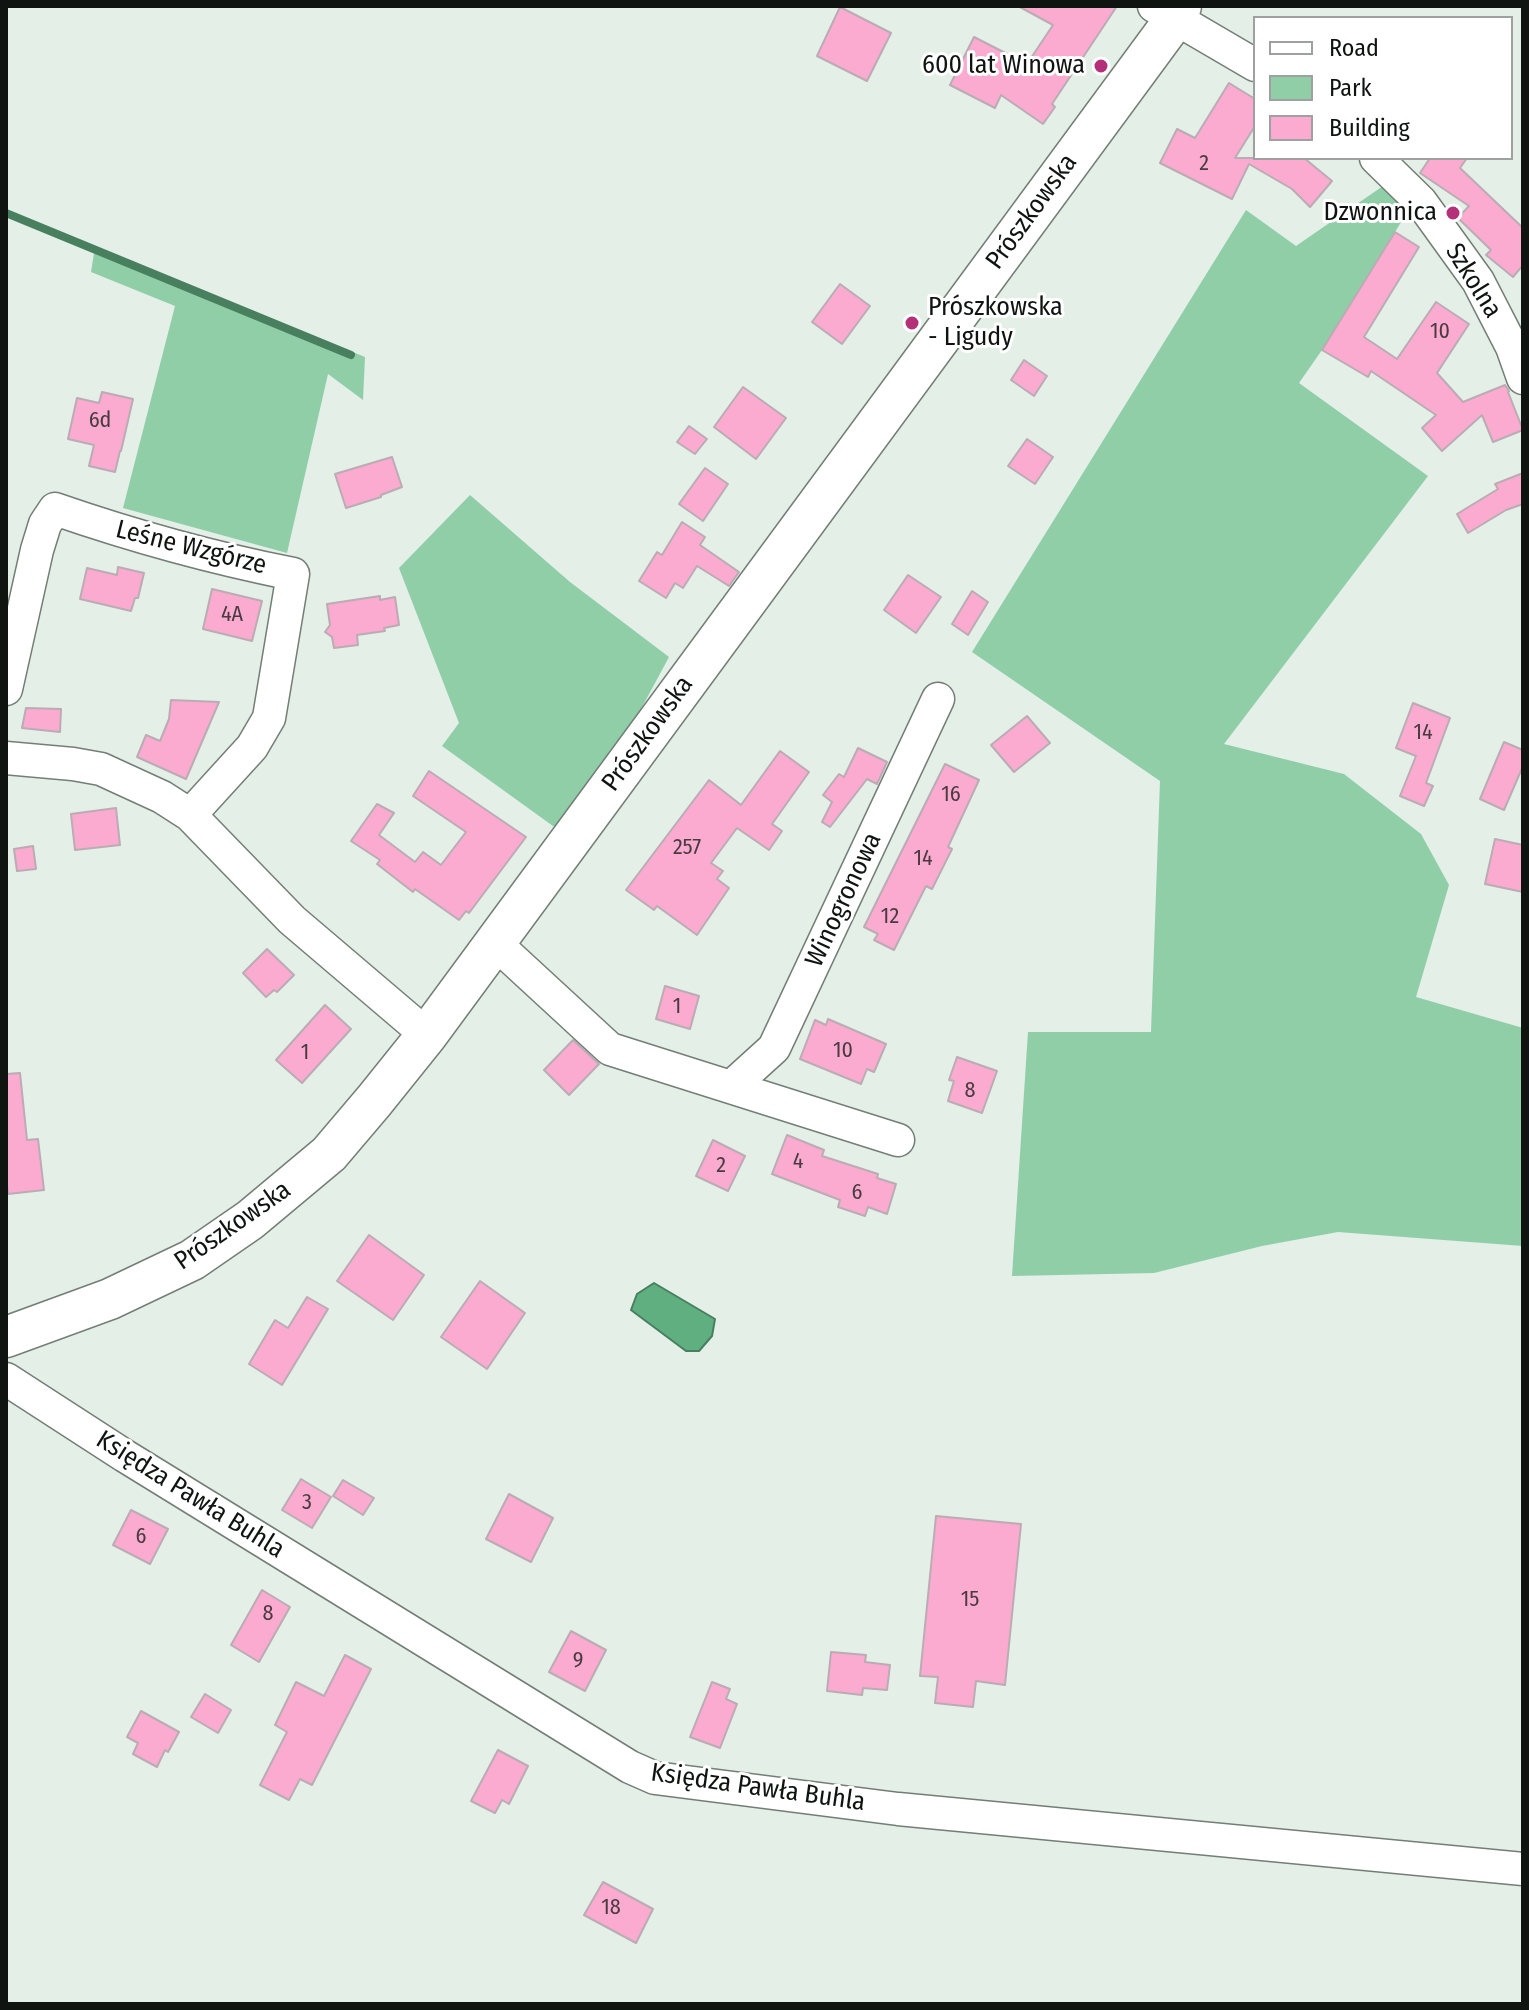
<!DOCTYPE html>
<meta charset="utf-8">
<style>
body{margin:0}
#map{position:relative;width:1529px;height:2010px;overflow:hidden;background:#e3efe7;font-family:"Fira Sans Condensed",sans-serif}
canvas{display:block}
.frame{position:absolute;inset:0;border:8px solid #0f1411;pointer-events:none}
.legend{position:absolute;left:1253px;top:16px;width:260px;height:144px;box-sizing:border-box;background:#fff;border:2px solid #9fa1a0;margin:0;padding:10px 14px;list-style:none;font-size:24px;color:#0f1411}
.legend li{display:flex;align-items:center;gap:16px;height:40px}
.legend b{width:40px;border:2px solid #9fa1a0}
</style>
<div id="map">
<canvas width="1529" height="2010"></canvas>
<div class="frame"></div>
<ul class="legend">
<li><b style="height:10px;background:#fff"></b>Road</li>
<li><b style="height:22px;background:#90cea8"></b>Park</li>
<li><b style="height:22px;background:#fbabd0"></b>Building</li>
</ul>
</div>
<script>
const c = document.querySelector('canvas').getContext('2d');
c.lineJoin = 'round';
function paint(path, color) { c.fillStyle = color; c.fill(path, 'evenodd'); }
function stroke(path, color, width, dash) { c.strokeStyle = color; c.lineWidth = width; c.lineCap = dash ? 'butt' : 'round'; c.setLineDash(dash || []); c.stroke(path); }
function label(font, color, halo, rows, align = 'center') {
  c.font = font + ' "Fira Sans Condensed",sans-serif'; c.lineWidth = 6; c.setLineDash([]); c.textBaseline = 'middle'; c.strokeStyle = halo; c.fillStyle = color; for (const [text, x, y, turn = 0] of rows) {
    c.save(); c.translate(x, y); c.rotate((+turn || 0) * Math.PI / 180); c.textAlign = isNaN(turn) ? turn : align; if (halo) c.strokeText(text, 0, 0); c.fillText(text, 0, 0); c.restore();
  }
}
paint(new Path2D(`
 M1396,177L1416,198L1322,350L1299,383L1428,476L1224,744L1344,774L1421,834L1449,885L1416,997L1523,1028V1246L1338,1232L1262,1246L1154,1273L1012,1276L1028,1032H1151L1160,781L972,652L1246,210L1296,246Z
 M95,247L365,357L363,400L328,374L287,553L123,508L175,306L91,272Z
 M470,495L570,582L669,657L571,839L442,746L459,723L399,568Z`), '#90cea8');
const water = new Path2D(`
 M654,1283L715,1319L712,1336L699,1351H686L631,1310L637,1294Z`);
paint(water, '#60af81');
stroke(water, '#48805f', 2);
stroke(new Path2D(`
 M6,213L351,355`), '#48805f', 8);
const building = new Path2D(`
 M1018,6H1117L1052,104L1055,107L1043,124L1001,95L995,108L950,85L974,37L1027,64L1053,25Z
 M840,7L891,33L867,81L817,56Z
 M1229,83L1255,99V126L1235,158H1304L1332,181L1310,207L1292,189L1249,164L1232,199L1160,163L1177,129L1195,138Z
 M1430,158H1467L1460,168L1523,228V265L1513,277L1486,255L1491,250L1458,218L1469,206L1420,173Z
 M1395,232L1419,247L1364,337L1397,359L1436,302L1469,324L1437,373L1463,402L1505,385L1509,391L1508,392L1523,430L1493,442L1482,415L1442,451L1422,428L1436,415L1371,371L1368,377L1322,350Z
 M840,284L870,306L842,344L812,322Z
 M1024,360L1047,376L1034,396L1011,380Z
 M743,387L786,418L756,459L714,427Z
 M102,392L133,399L121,451H120L115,472L89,466L94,445L68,439L77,398L99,403Z
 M689,426L707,439L695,454L677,442Z
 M1027,439L1053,457L1035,484L1008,466Z
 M392,457L402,487L381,495V497L346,508L335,474Z
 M705,468L728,484L703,521L679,504Z
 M1523,473V504L1506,510L1468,533L1457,514L1498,489L1495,484Z
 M682,522L705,537L700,545L739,572L729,586L697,566L683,588L675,583L666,598L639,581L657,552L662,555Z
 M118,567L144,573L138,598H135L131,611L80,599L87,568L117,575Z
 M908,575L941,597L916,633L884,610Z
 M212,589L262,601L252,641L203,629Z
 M972,591L988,602L968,635L952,624Z
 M380,596V600L395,597L399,625L384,628L385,631L357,635L358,645L334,648L332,637L325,632L330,625L327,604Z
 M171,700L219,702L186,779L137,757L146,735L160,741L169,719Z
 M1413,703L1450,718L1426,783L1433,786L1424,806L1400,796L1416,756L1396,748Z
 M26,708L61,709L60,732L22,728Z
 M1027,716L1050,743L1014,772L991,745Z
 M1504,742L1523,750V766L1504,810L1480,799Z
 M858,748L887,762L877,784L867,779L830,827L822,822L832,802L823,795L839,774L844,777Z
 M780,751L809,772L772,824L782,831L769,850L737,828L711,863L723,871L717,879L729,888L697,935L657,906L654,910L626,890L709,780L741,805Z
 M945,764L979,780L948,847L952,849L932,889L926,886L894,950L874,940L878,934L864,927Z
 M429,771L526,837L469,913L466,911L459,920L415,889L413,892L377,864L380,860L351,841L377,804L394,813L379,835L415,862L423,852L441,865L466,832L413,796Z
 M116,808L120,845L75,850L71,814Z
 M1495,839L1523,845V892L1485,884Z
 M33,846L36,869L17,871L14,849Z
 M267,949L294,975L277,992L274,990L266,997L243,973Z
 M665,986L699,996L690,1029L656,1019Z
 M325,1005L351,1029L302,1083L276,1060Z
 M828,1019L886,1044L874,1072L867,1069L861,1084L800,1059L815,1020L826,1025Z
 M573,1040L599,1064L569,1095L544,1070Z
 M957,1057L997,1071L982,1113L948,1101L954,1081L949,1080Z
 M20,1073L27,1140L38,1139L44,1190L8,1194L6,1172V1074Z
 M787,1135L824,1150L822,1156L878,1174L877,1178L896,1184L887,1214L868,1207L865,1216L838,1207L840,1200L772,1174Z
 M713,1140L745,1156L728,1191L696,1176Z
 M369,1235L424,1275L393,1320L337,1281Z
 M480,1281L525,1313L487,1369L441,1337Z
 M307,1297L328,1309L282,1385L249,1364L275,1320L288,1328Z
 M301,1479L331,1497L312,1528L282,1510Z
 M343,1480L374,1498L363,1515L333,1496Z
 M509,1494L553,1518L531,1562L486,1539Z
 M131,1510L168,1529L150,1564L113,1545Z
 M936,1516L1021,1524L1005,1685L976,1681L973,1707L935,1703L938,1677L920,1676Z
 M262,1590L290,1607L259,1662L231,1645Z
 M571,1631L606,1650L585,1691L549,1672Z
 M831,1652L866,1655L865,1662L890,1665L887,1690L863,1688L862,1695L827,1691Z
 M345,1655L371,1669L312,1785L300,1779L289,1800L260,1785L287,1732L275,1725L296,1682L324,1696Z
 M712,1682L730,1689L726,1699L737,1704L720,1748L690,1737Z
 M205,1694L231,1710L218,1733L191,1717Z
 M141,1711L179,1732L168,1752L165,1750L157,1767L133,1754L138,1743L127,1737Z
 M498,1750L528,1766L509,1804L502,1800L495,1813L471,1801Z
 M603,1882L653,1909L636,1943L584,1915Z`);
paint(building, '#fbabd0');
stroke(building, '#baacb2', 2);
const minor = new Path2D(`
 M1154,6L1255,65
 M1376,158L1421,202L1478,281L1512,347L1523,378
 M6,689L37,550L45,524L55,509C133,536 213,558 293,574L269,718L252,747L190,815
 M6,758L73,764L101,769L162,797L190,815L292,920L427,1035
 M495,943L610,1049L898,1140
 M731,1087L774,1048L938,699
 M6,1379L125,1456L630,1767L655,1778L898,1809L1523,1869`);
const major = new Path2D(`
 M6,1337L110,1299L192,1260L250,1220L329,1154L374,1101L427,1035L1175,19L1181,6`);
stroke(minor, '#737e76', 35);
stroke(major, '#737e76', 43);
stroke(minor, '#fff', 32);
stroke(major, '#fff', 40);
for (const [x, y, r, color] of [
 [1101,66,8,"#b4317a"],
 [1453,213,8,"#b4317a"],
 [912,323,8,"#b4317a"]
]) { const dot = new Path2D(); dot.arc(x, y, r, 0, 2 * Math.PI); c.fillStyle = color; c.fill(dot); stroke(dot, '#fff', 3); }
label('22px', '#4a3a41', null, [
 ["2",1204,164],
 ["10",1440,332],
 ["6d",100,421],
 ["4A",232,615],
 ["14",1423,733],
 ["16",951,795],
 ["257",687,848],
 ["14",923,859],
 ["12",890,917],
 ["1",677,1007],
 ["10",843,1051],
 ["1",305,1053],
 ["8",970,1091],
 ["4",798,1162],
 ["2",721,1166],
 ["6",857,1193],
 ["3",307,1503],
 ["6",141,1537],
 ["15",970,1600],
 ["8",268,1614],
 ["9",578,1661],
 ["18",611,1908]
]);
label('26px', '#0f1411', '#fff', [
 ["600 lat Winowa",1085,66],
 ["Dzwonnica",1437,213],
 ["Prószkowska",928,308,"left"],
 ["- Ligudy",928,338,"left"]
], 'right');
label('26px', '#0f1411', '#fff', [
 ["Prószkowska",1032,212,-54],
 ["Szkolna",1473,281,58],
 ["Leśne Wzgórze",191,548,14],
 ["Prószkowska",648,734,-54],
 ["Winogronowa",844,900,-65],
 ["Prószkowska",233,1226,-35],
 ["Księdza Pawła Buhla",190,1495,32],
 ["Księdza Pawła Buhla",758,1788,8]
]);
</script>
